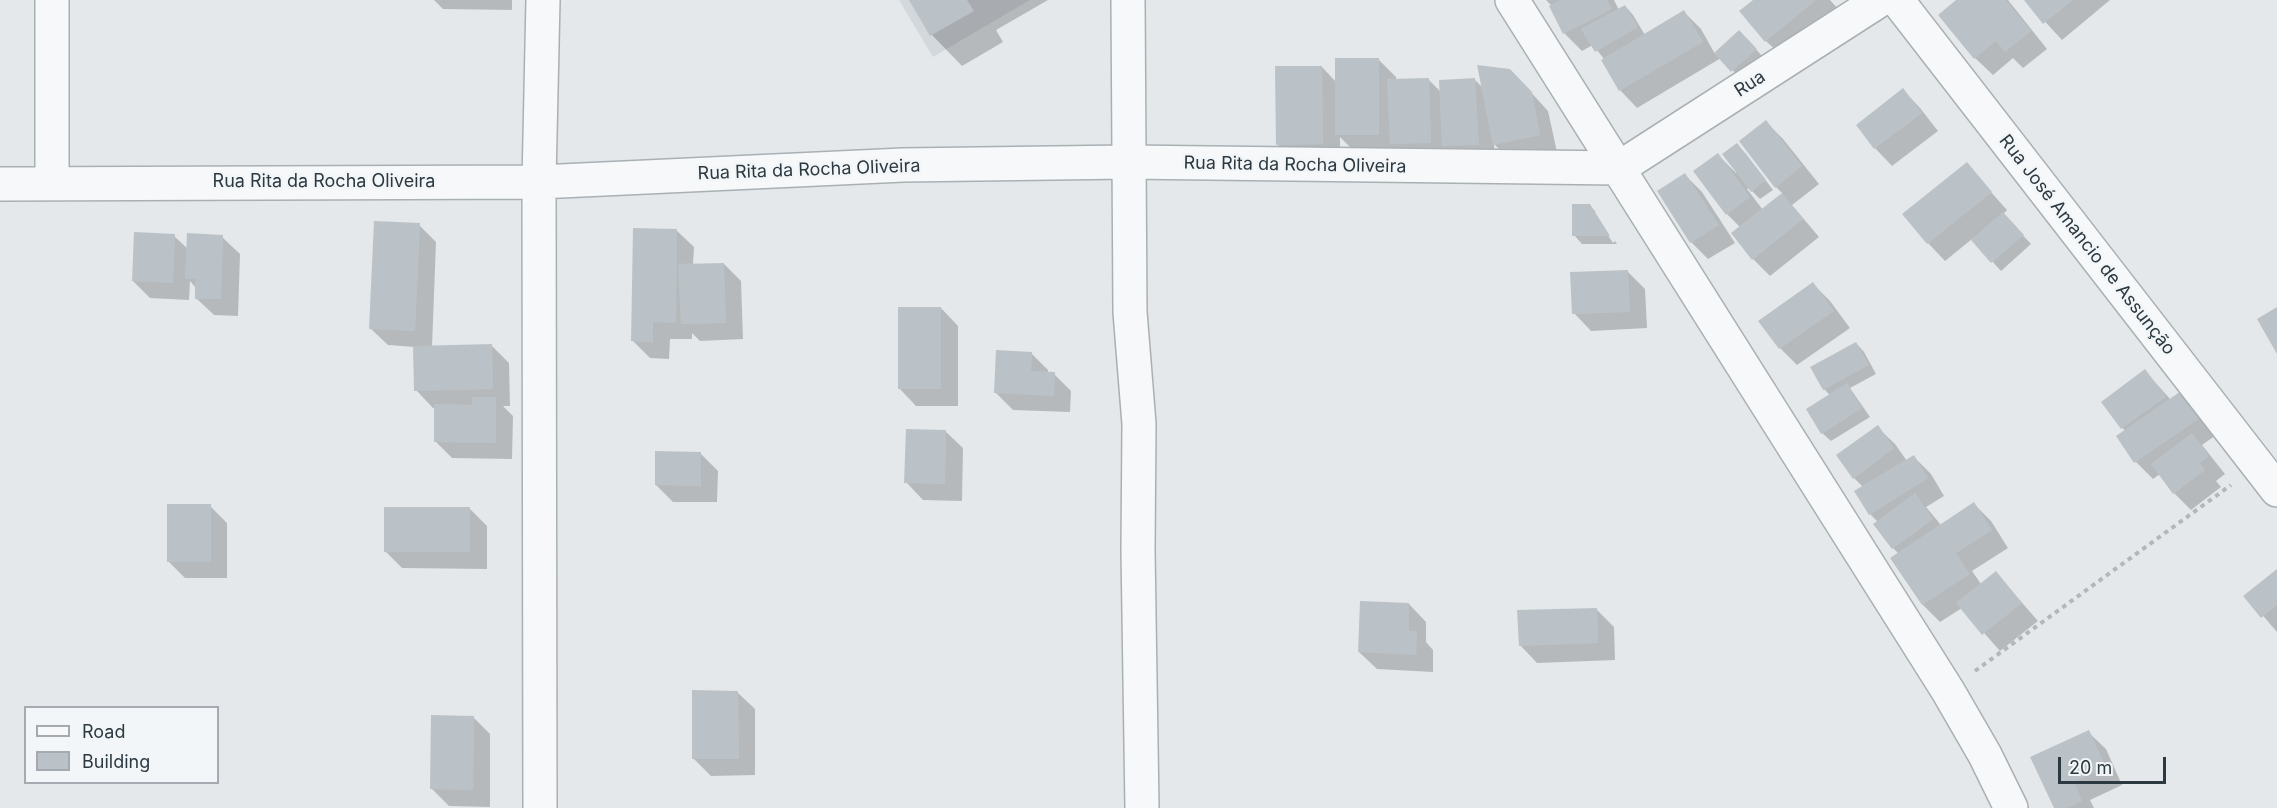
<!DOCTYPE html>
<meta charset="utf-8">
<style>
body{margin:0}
#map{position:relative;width:2277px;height:808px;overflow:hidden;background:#e4e8ea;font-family:Inter,sans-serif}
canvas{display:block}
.legend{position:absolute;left:24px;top:706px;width:195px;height:78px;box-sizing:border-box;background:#f3f6f8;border:2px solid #a4aaaf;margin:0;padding:8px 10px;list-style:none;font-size:18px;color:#2d3941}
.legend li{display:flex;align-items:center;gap:12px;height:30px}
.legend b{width:30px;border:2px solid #a4aaaf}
.scale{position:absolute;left:2058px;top:757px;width:108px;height:27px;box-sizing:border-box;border:3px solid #2d3941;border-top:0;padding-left:8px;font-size:18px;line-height:21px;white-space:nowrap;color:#2d3941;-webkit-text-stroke:4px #f3f6f8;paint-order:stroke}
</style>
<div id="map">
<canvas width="2277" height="808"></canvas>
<ul class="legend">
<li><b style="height:8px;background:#f6f8f9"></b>Road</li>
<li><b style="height:16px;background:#bbc2c7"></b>Building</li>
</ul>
<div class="scale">20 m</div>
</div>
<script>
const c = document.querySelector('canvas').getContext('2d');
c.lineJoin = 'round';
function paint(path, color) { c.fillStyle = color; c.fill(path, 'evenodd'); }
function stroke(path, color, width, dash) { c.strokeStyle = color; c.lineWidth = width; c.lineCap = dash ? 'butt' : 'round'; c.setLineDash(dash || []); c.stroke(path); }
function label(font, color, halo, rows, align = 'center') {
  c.font = font + ' Inter,sans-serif'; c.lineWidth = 5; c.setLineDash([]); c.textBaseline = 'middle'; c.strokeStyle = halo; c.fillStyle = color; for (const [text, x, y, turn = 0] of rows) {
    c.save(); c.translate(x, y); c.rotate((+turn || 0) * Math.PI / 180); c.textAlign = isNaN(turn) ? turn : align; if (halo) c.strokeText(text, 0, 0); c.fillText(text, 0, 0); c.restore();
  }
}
paint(new Path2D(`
 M899,0H1030L933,57Z`), '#d2d8dc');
paint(new Path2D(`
 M434,0H512V10L443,9Z
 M911,0H1048L996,30L1003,42L962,66L932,35Z
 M1546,0H1614L1619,10L1625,6L1633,15L1645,35L1684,12L1701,29L1715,54L1748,41L1764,58L1741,79L1721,58L1637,108L1620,90L1603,60L1604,59L1593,45L1582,51L1565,34L1552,6Z
 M1755,0H1830L1840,11L1784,58L1766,41Z
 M1959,0H2008L2047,49L2023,68L2013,58L1993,75L1975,58L1940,15Z
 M2025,0H2110L2062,40Z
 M1379,60L1396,77V80L1428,79L1441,92L1475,80L1483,88H1527L1548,111L1557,152L1511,161L1494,144L1495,161L1461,163L1447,149V160L1408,161L1395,148V152L1354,151L1340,137V161H1294L1277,144L1322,67L1336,82Z
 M1903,90L1920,108L1938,131L1892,166L1875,148L1858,125Z
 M1766,122L1783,139L1819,184L1792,205L1819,237L1770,276L1753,259L1740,227L1727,214L1718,155L1736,173L1737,145L1746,154L1773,190L1760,199L1749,188L1747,189L1763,210L1783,194L1776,187Z
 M1966,164L2007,210L2003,214L2031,244L2001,271L1972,239L1945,261L1928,243L1905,214Z
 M1685,175L1702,192L1735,243L1708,259L1691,242Z
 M1590,206L1596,212H1593L1613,243L1615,241L1617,244H1582L1574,235Z
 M419,225L436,242L432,347L492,346L509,363L510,406H503L513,416L512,459L452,458L435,441L436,408H433L416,390L415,347L388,345L370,328Z
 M676,230L694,247L693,265L724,264L741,281L743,339L700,341L692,333V339H670L669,359L650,358L633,341Z
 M174,236L188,249L222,237L240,254L238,316L214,315L196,298V288L190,281L189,300L150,298L133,281Z
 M1627,271L1645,289L1647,328L1591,331L1574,313Z
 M1813,284L1830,301L1850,328L1797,365L1780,348L1761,322Z
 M941,308L958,326V406H916L899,388Z
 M1856,343L1864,352L1876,374L1850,388L1870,417L1831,441L1822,433L1830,395L1824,389Z
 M1031,353L1048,370V374H1054L1071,391L1070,412L1013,410L996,393Z
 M2145,371L2171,400L2184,391L2219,433L2202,445L2225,474L2216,481L2221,487L2191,510L2174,493L2160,474L2153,479L2136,462L2126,431L2122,428Z
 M1877,427L1895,444L1907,461L1914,457L1931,474L1944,496L1926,507L1941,525L1974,504L1991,521L2008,548L1972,571L1981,584L1996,573L2038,621L2000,651L1962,608L1940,622L1923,605L1892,558L1899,554L1893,548L1878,522L1870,514L1863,487L1854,478Z
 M945,431L963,448L962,501L923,500L906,482Z
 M701,454L718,471L717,502H673L656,485Z
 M210,506L227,523V578H185L168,561Z
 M470,509L487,526V569L402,568L385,551Z
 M2277,571V632L2246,596Z
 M1409,604L1426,622V642L1433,650V672L1377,669L1359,652Z
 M1596,609L1614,627L1615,660L1537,663L1520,645Z
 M737,692L755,709V775L711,776L694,759Z
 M473,717L490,734V807L449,806L432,789Z
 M2088,732L2106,749L2122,785L2090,800L2094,808H2056Z`), '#0003');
paint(new Path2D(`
 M909,0H967L974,11L930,36Z
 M1560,0H1607L1612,9L1563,34L1549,6Z
 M1753,0H1816L1765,42L1739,11Z
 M1956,0H2006L2031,31L2005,52L1996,41L1974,59L1938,15Z
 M2024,0H2073L2043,24Z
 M1625,5L1638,27L1595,52L1581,29Z
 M1684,10L1703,42L1619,91L1601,60Z
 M1739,30L1757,49L1731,72L1714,53Z
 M1335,58H1379V135H1335Z
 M1477,65L1510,69L1532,92L1540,135L1493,145Z
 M1275,66H1322L1323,144L1276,145Z
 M1429,78L1431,143L1390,144L1387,79Z
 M1475,78L1479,145L1442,146L1439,80Z
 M1903,88L1922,113L1874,149L1856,125Z
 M1766,120L1802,166L1775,188L1739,141Z
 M1737,143L1766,180L1751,192L1722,154Z
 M1718,153L1750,197L1726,215L1693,171Z
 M1967,162L1992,192L1927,244L1902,214Z
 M1685,173L1719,225L1690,243L1657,191Z
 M1782,193L1803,219L1752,260L1731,233Z
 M1572,204H1590L1610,236H1572Z
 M2003,212L2024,235L1991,263L1971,240Z
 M374,221L420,223L415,331L369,329Z
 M633,228L677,229L676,323L653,322V342L631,341Z
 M134,232L175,234L173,283L132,281Z
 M187,233L223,235L221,299H195V279H185Z
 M724,263L726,323L681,324L678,264Z
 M1628,270L1630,312L1572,314L1570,272Z
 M1813,282L1834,311L1779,349L1758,321Z
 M898,307H941V389H898Z
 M2277,307V354L2257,319Z
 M1856,342L1869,365L1823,390L1810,367Z
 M492,344L493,389L414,391L413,346Z
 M996,350L1032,352L1031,371L1055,372L1054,396L994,393Z
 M2145,369L2166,397L2121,429L2101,402Z
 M1847,383L1862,408L1821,434L1806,409Z
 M2184,389L2203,416L2134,463L2116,436Z
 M472,397H496V443L434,442V404L472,405Z
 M1878,425L1894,448L1853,479L1836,455Z
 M906,429L946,430L945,484L904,483Z
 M2192,433L2209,456L2200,463L2205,470L2173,494L2151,464Z
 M655,451L701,452V486L655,485Z
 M1914,455L1928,478L1869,515L1854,491Z
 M1915,493L1933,519L1892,549L1873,524Z
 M1974,502L1992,530L1956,553L1970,574L1922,605L1890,558Z
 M167,504H211V562H167Z
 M384,507H470V552H384Z
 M2277,569V605L2261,618L2243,596Z
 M1996,571L2022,603L1982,635L1956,603Z
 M1360,601L1409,603V631H1417L1416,655L1358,652Z
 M1597,608L1598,643L1519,646L1517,610Z
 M692,690L738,691L739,759H692Z
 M431,715L474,716L473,790L430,789Z
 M2089,730L2106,767L2074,782L2082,801L2067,808H2054L2030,757Z`), '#bbc2c7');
const street = new Path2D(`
 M1128,0L1130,312L1139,424L1138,550L1142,808
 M1512,0L1948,691L1985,755L2011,808
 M1897,0L2277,490
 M0,184L539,182L903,165L1128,162L1619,168L1880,0
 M52,184V0
 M540,808L539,182L543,0`);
stroke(street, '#a9b0b4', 36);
stroke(new Path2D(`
 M1975,671L2231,485`), '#b2b7ba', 4, [4.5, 4.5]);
stroke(street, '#f6f8f9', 33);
label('18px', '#2d3941', '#f3f6f8', [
 ["Rua",1750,84,-33],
 ["Rua Rita da Rocha Oliveira",1295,165,1],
 ["Rua Rita da Rocha Oliveira",809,170,-2],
 ["Rua Rita da Rocha Oliveira",324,182],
 ["Rua José Amancio de Assunção",2087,245,52]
]);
</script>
